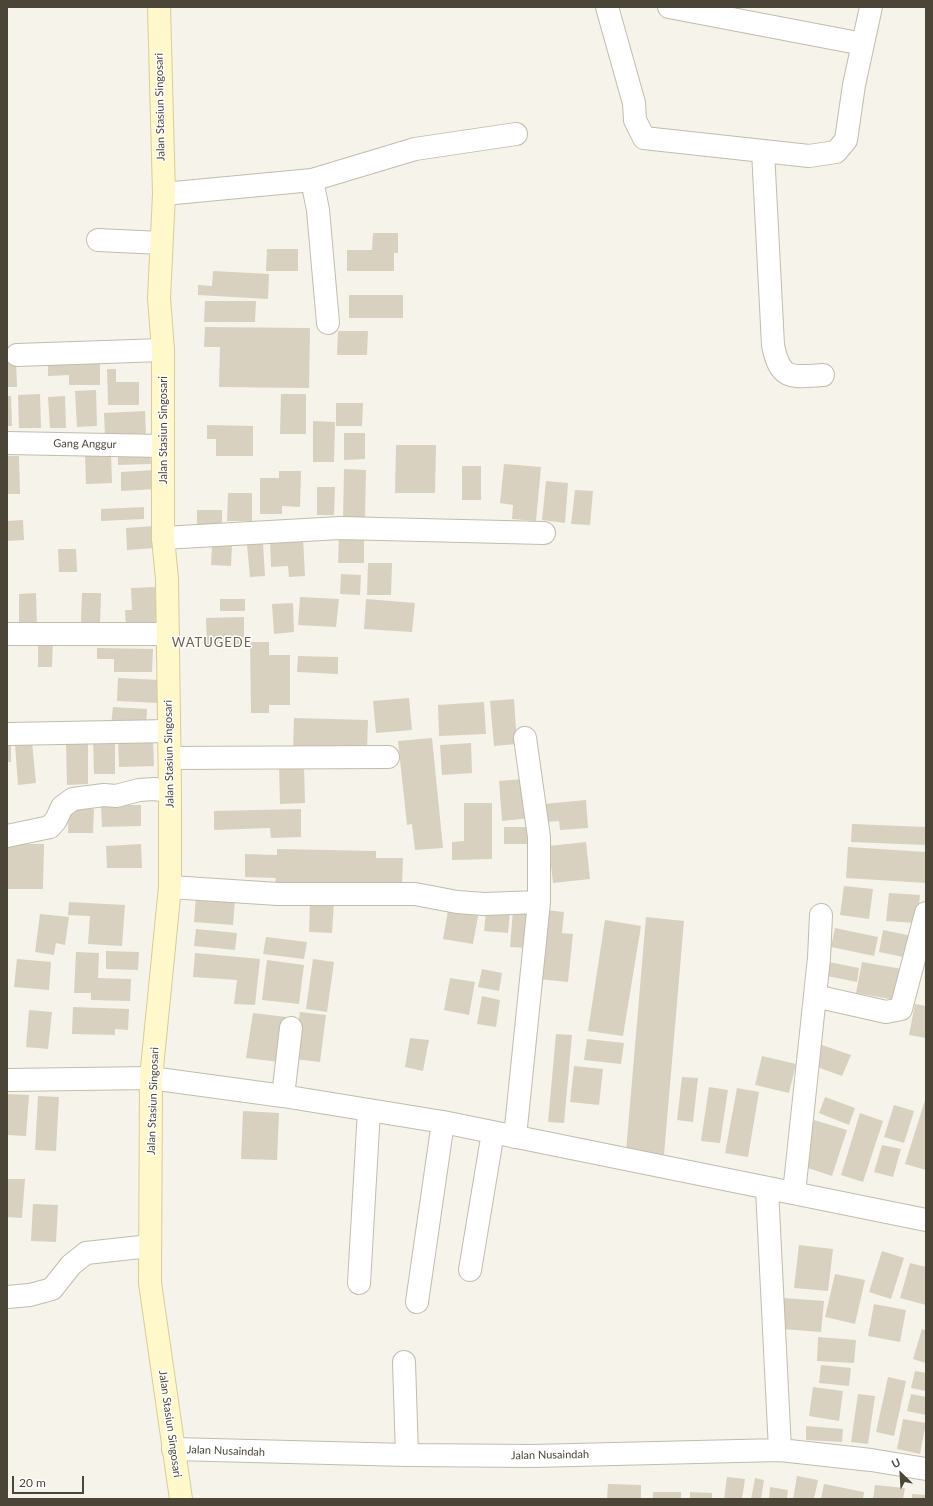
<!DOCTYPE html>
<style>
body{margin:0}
#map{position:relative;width:933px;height:1506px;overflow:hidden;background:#f6f3ea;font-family:Lato,sans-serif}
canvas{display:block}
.frame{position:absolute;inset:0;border:8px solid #4a4537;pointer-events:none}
.north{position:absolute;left:881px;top:1454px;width:40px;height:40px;-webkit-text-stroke:3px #fff;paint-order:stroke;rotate:335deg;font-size:11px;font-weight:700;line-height:16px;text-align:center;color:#4a4537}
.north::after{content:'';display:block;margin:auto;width:14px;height:18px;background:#4a4537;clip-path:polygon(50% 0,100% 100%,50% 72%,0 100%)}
.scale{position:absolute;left:12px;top:1476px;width:72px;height:18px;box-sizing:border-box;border:2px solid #4a4537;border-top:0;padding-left:5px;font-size:12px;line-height:14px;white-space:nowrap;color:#4a4537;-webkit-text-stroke:3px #fff;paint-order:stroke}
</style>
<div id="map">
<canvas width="933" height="1506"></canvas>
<div class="frame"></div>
<div class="north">U</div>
<div class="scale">20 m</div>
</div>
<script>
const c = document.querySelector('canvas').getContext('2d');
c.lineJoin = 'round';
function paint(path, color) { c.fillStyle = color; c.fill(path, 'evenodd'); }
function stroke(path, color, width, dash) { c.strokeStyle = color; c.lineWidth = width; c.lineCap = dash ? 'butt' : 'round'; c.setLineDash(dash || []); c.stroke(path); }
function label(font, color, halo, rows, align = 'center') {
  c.font = font + ' Lato,sans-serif'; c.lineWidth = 3; c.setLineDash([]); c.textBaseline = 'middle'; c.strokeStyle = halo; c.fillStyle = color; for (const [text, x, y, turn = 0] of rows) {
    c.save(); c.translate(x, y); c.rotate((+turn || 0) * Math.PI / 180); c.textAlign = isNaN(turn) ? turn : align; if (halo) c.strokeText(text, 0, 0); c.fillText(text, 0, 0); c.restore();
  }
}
paint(new Path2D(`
 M373,233H398V253H394V271H347V250H372Z
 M267,249H298V271H266Z
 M213,271L269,274L268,299L198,295V285L212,286Z
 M349,295H403V318H349Z
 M205,301H256L255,322H204Z
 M205,327L310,328L309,388L219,387L220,347H204Z
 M338,331H368L367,355H337Z
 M7,359H16L17,387H7Z
 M100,359V385H69V375L48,376V360Z
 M107,369H116V382H139V405H108Z
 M96,390L97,426L77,427L75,391Z
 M40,394L41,428H19L18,395Z
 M281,394H306V434H280Z
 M7,396H11L12,426H7Z
 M65,396L66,428H50L48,397Z
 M336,403H363L362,426H336Z
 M145,411L146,436L105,437L104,413Z
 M313,421L335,422L334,462H313Z
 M207,425L253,426V456H216V439H207Z
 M344,433H365V459L344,460Z
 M396,445H436L435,493H395Z
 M150,450L151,464L118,465V452Z
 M111,454L112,483L86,484L85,455Z
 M7,456H19L20,494H7Z
 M504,464L541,467L536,521L512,519L513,505L500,503Z
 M462,466H481V500H462Z
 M344,469L366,470L365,519H343Z
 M154,470L155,489L121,491V472Z
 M279,471H301L300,507L282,506V514H260V478H279Z
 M546,481L568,483L565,523L542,520Z
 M317,487H335L334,515H317Z
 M575,490L593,491L590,525L571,524Z
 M228,493H252V521H227Z
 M144,507V519L101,521V509Z
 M197,510H222V526H197Z
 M23,520L24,540L7,541V521Z
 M154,526L155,548L127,550L126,528Z
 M339,535H364V563H338Z
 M303,538L305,576L289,577L288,566L271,567L270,540Z
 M212,543L232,544L231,566L211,565Z
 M263,543L265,576L250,577L247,545Z
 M58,549H76L77,572H59Z
 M368,563H392L391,595H367Z
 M341,574L361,575L360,595L340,594Z
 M155,587L157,626L126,628L125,610H132L131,588Z
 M36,593L37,628L19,629V594Z
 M82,593H101L100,624L81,623Z
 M300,597L339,599L336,627L298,625Z
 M220,599H245V611H220Z
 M366,599L415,603L412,632L364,629Z
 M293,603L294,632L274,634L272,604Z
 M244,617V646H207L206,618Z
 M38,640H53L52,667H38Z
 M250,642H269V655H290V705H269V713H251Z
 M97,648L153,649L152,672H114V659H97Z
 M298,656L338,657V674L297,672Z
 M118,678L160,680L159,703L117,701Z
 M409,698L412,730L376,733L373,701Z
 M514,699L517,744L494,746L490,701Z
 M484,702L486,734L439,736L438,705Z
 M113,707L147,709L146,728L111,726Z
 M294,718L368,720L367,750L293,749Z
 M93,735H115V774H94Z
 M432,738L443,848L415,850L412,824L407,825L398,741Z
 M153,739L154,766L119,767L118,740Z
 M7,740H11V762H7Z
 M66,741H88V784L67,785Z
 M32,742L36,783L18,785L15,744Z
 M471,743L472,773L442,775L440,745Z
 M304,766L305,803L280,804L279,767Z
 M523,779L531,818L502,821L499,781Z
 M586,800L588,828L560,830L559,821L545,822L544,804Z
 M464,803H492V859L452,860V842L464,841Z
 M101,805H141V826L102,827Z
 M69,808L94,809L93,833H68Z
 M301,809V837L271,838L270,828L214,830V811Z
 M852,824L926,827V845L851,842Z
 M504,827H530V844H504Z
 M586,842L590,879L553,883L549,846Z
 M7,844H44L43,889H7Z
 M141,844L142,868H107L106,846Z
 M848,847L926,852V883L846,878Z
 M277,849L376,851V858H403L402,885L275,882L276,878L245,877V854L277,855Z
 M844,886L873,889L869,919L840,915Z
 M889,893L920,895L917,923L886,921Z
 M196,897L235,900L233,925L194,922Z
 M310,901L334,902L332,933L309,932Z
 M69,902L125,905L122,946L88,944L90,916L68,915Z
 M449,905L479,911L473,944L443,939Z
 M486,910L510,912L508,933L484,931Z
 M513,910L533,912L529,948L510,947Z
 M545,910L564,912L562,933L573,934L568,982L538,979Z
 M40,914L69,917L65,945L56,943L54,955L35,952Z
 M646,917L684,921L664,1155L626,1151Z
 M605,920L641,926L623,1036L588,1031Z
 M835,928L878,937L874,956L831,947Z
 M196,929L237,933L235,950L194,946Z
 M883,930L917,937L913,959L879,952Z
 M266,937L307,942L304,959L263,954Z
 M106,951L139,952L138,970L106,969Z
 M76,952L99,953L98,978L131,979L130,1001L91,1000V993H74Z
 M195,953L260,959L255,1005L234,1004L237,980L193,977Z
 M17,959L51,962L49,990L14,987Z
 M313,959L334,962L327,1012L306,1009Z
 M267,960L304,965L299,1004L262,1000Z
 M824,961L859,968L857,982L822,975Z
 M862,962L908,970L902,1001L856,993Z
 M482,969L502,973L499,991L478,987Z
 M450,978L475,982L469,1015L444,1010Z
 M482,996L500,1000L496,1027L477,1024Z
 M915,1004L926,1006V1038L909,1035Z
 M73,1007L129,1009L128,1030L115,1029V1035L72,1034Z
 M29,1010L52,1012L48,1049L26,1047Z
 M300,1012L326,1015L320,1062L294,1059Z
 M253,1013L286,1017L280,1062L246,1058Z
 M556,1034L572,1035L564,1123L548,1122Z
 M410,1038L429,1040L423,1071L405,1067Z
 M587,1039L624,1043L621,1064L584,1060Z
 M822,1045L851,1055L842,1076L814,1066Z
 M762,1056L796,1064L789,1093L755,1085Z
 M574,1066L603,1069L599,1105L570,1102Z
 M682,1077L698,1078L693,1122L677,1120Z
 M709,1087L728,1090L720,1143L701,1141Z
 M737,1088L759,1092L748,1157L725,1153Z
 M7,1094L29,1095L26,1136L7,1135Z
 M38,1096L59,1097L56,1151L35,1150Z
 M825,1097L855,1108L849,1125L819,1113Z
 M926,1097V1170L905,1164Z
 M894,1105L914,1111L904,1143L884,1137Z
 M243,1111L279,1113L277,1160L241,1159Z
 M860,1113L883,1121L863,1182L841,1175Z
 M814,1120L847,1130L832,1176L799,1165Z
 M882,1145L901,1149L893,1177L874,1172Z
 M7,1179H25L22,1218L7,1217Z
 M33,1204L58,1205L56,1242L31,1241Z
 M799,1245L833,1249L828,1291L794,1288Z
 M882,1251L904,1258L891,1299L869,1292Z
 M910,1263L926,1267V1305L900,1298Z
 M835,1274L865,1280L855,1324L825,1317Z
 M784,1298L824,1301L821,1332L782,1329Z
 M874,1304L906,1310L900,1342L868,1336Z
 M922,1329L926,1330V1363L913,1359Z
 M818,1337L856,1340L854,1363L817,1361Z
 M821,1365L851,1368L849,1386L819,1383Z
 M915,1371L926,1373V1391L911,1388Z
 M888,1377L906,1381L894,1436L876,1432Z
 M813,1387L843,1391L839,1421L809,1416Z
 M858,1394L875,1396L868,1444L851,1442Z
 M911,1394L926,1397V1415L907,1411Z
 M903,1419L926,1423L920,1454L897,1449Z
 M806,1426L843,1429L842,1442L806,1440Z
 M797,1476L818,1480L814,1499H793Z
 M727,1477L745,1479L742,1499H724Z
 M755,1478L764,1480L761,1499H751Z
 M608,1484L641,1485V1499H607Z
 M824,1484L864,1492L863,1499H821Z
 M875,1485L905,1488L903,1499H873Z
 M770,1487L788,1490L787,1499H769Z
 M653,1492H681V1499H653Z
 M690,1492L712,1493V1499H690Z
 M912,1494L926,1495V1499H912Z`), '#d8d1bf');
const street = new Path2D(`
 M607,7L634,103L635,120L644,138L809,156L836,152L846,140L854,85L871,7
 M669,7L863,44
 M763,151L773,345C780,381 792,377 823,375
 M312,180L318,210L328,323
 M164,194L312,180L415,149L516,134
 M98,240L161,243
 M17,355L163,350
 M7,443L162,446
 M163,538L340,528L544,533
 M7,634H168
 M7,734L169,731
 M170,758L388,757
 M7,836L50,827L56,820L62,807L73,799L104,795L116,796L139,790L154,789L170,791
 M170,887L278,894H415L457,902L484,904L539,902
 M815,996L886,1012L901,1009L926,913
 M7,1080L151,1078L283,1096L443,1122L926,1220
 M283,1096L291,1028
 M515,1137L539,902V837L525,738
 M767,1189L780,1450
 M794,1193L819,958L821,915
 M470,1270L493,1132
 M359,1283L369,1110
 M7,1297L30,1295L52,1289L71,1265L86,1253L150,1246
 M417,1302L443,1122
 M404,1362L407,1455
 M173,1449L407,1455L532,1456L780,1450L871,1460L926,1469`);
const secondary = new Path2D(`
 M159,7L164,194L159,298L163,350V538L167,579L170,791V887L151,1078L150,1283L181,1499`);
stroke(street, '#c2bcac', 24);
stroke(secondary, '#d7cd98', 24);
stroke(street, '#fff', 22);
stroke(secondary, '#fff8cb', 22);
label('11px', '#4a4537', '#fff', [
 ["Jalan Stasiun Singosari",160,107,-91],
 ["Jalan Stasiun Singosari",163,430,-90],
 ["Gang Anggur",85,444,1],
 ["Jalan Stasiun Singosari",169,754,-91],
 ["Jalan Stasiun Singosari",153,1101,-88],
 ["Jalan Stasiun Singosari",170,1424,82],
 ["Jalan Nusaindah",226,1451,2],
 ["Jalan Nusaindah",550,1455,-1]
]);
c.letterSpacing = '1px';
label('13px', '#6e644e', '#fff', [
 ["WATUGEDE",212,643]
]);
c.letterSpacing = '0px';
</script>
